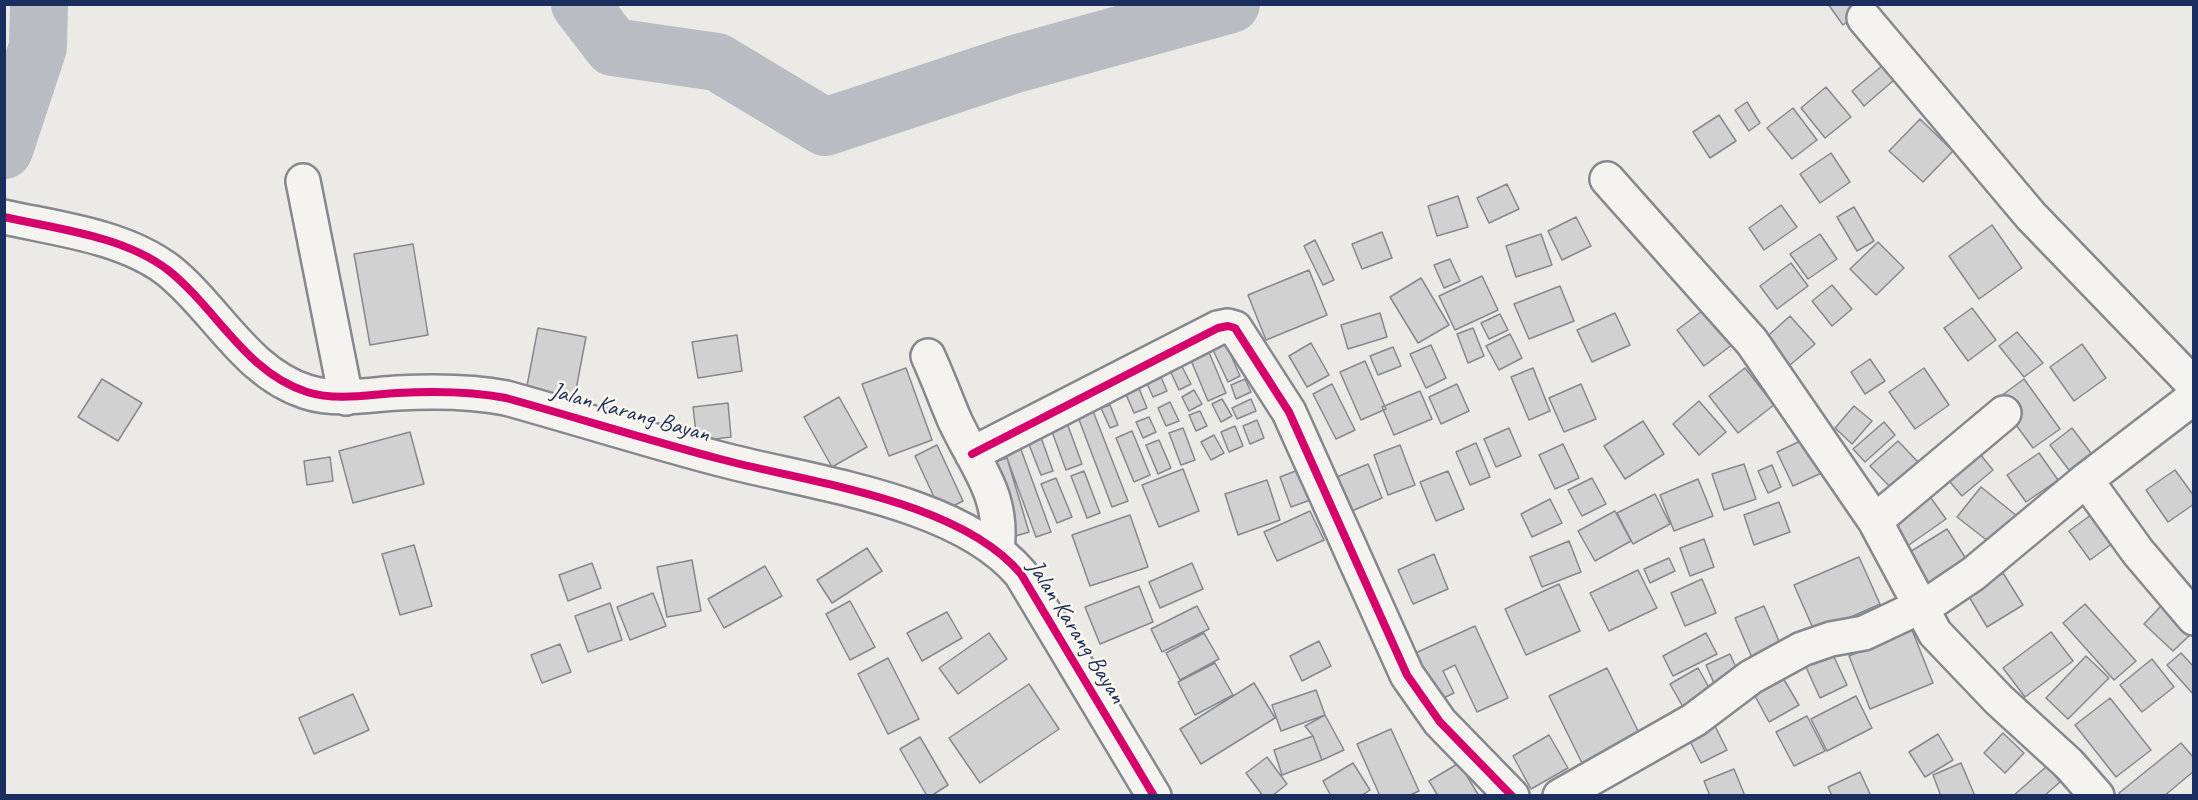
<!DOCTYPE html>
<style>
body{margin:0}
#map{position:relative;width:2198px;height:800px;overflow:hidden;background:#eceae6;font-family:Caveat,sans-serif}
canvas{display:block}
.frame{position:absolute;inset:0;border:6px solid #1b2f5e;pointer-events:none}
</style>
<div id="map">
<canvas width="2198" height="800"></canvas>
<div class="frame"></div>
</div>
<script>
const c = document.querySelector('canvas').getContext('2d');
c.lineJoin = 'round';
function stroke(path, color, width, dash) { c.strokeStyle = color; c.lineWidth = width; c.lineCap = dash ? 'butt' : 'round'; c.setLineDash(dash || []); c.stroke(path); }
function paint(path, color) { c.fillStyle = color; c.fill(path, 'evenodd'); }
function label(font, color, halo, rows, align = 'center') {
  c.font = font + ' Caveat,sans-serif'; c.lineWidth = 5; c.setLineDash([]); c.textBaseline = 'middle'; c.strokeStyle = halo; c.fillStyle = color; for (const [text, x, y, turn = 0] of rows) {
    c.save(); c.translate(x, y); c.rotate((+turn || 0) * Math.PI / 180); c.textAlign = isNaN(turn) ? turn : align; if (halo) c.strokeText(text, 0, 0); c.fillText(text, 0, 0); c.restore();
  }
}
stroke(new Path2D(`
 M580,4L613,47L717,62L825,127L1015,64L1231,4
 M4,150L38,47L39,4`), '#b9bcc3', 58);
const building = new Path2D(`
 M1828,4H1853L1859,13L1843,25Z
 M1882,66L1894,80L1864,106L1852,91Z
 M1826,87L1851,117L1825,138L1801,108Z
 M1747,102L1760,123L1749,131L1735,110Z
 M1793,108L1817,140L1792,159L1767,128Z
 M1719,115L1736,141L1710,158L1693,132Z
 M1920,119L1953,151L1923,182L1889,151Z
 M1831,153L1850,182L1820,203L1800,174Z
 M1507,184L1519,209L1489,223L1477,198Z
 M1458,196L1468,227L1437,236L1428,206Z
 M1781,205L1797,227L1764,250L1749,228Z
 M1854,207L1874,241L1857,251L1837,217Z
 M1576,217L1591,246L1562,260L1548,231Z
 M1992,225L2022,268L1979,299L1949,256Z
 M1382,232L1392,258L1362,269L1352,244Z
 M1541,234L1552,265L1516,277L1506,246Z
 M1820,234L1837,259L1808,279L1790,254Z
 M1315,240L1334,280L1323,285L1304,246Z
 M1878,242L1904,268L1876,295L1850,269Z
 M413,244L428,335L370,345L354,254Z
 M1450,259L1460,281L1444,288L1434,265Z
 M1791,263L1808,286L1777,309L1760,286Z
 M1309,270L1327,315L1266,340L1248,295Z
 M1482,276L1498,310L1455,330L1439,296Z
 M1421,278L1449,325L1418,343L1390,297Z
 M1832,285L1852,309L1832,326L1812,301Z
 M1560,286L1574,321L1529,339L1514,304Z
 M1710,305L1737,341L1704,366L1677,330Z
 M1972,308L1996,340L1968,361L1944,328Z
 M1380,313L1387,337L1348,349L1341,325Z
 M1615,313L1630,345L1592,362L1577,330Z
 M1500,314L1508,330L1489,339L1481,323Z
 M1790,316L1815,344L1784,370L1760,343Z
 M538,328L586,337L574,400L526,391Z
 M1473,328L1484,356L1468,363L1457,334Z
 M2017,332L2043,363L2024,377L1999,346Z
 M1510,334L1522,358L1499,370L1486,346Z
 M737,335L742,371L698,378L692,342Z
 M1311,343L1329,375L1307,387L1289,356Z
 M1226,344L1240,376L1228,382L1213,350Z
 M2082,344L2106,378L2074,401L2050,367Z
 M1431,345L1446,378L1426,388L1410,354Z
 M1393,347L1401,366L1378,375L1370,356Z
 M1208,350L1226,393L1208,401L1190,358Z
 M1177,357L1191,384L1179,390L1166,362Z
 M1870,359L1885,381L1865,394L1851,372Z
 M1365,361L1386,409L1361,420L1340,372Z
 M906,368L932,440L889,456L862,384Z
 M1533,368L1550,411L1529,420L1511,377Z
 M1745,368L1774,405L1738,433L1709,396Z
 M1924,368L1949,405L1915,429L1889,392Z
 M1160,375L1167,391L1153,397L1146,381Z
 M102,379L142,403L118,441L78,417Z
 M1245,379L1251,392L1236,399L1231,385Z
 M2024,379L2060,429L2033,448L1997,399Z
 M1332,384L1355,430L1336,439L1313,394Z
 M1457,384L1469,411L1441,424L1429,397Z
 M1581,384L1596,419L1564,432L1549,398Z
 M1138,386L1147,408L1134,413L1125,392Z
 M1194,390L1202,404L1189,411L1182,397Z
 M1420,391L1432,419L1394,435L1382,407Z
 M839,397L867,447L832,467L804,417Z
 M1222,399L1232,416L1221,422L1212,404Z
 M1251,399L1256,411L1237,419L1232,408Z
 M1699,401L1726,432L1699,455L1673,424Z
 M1170,402L1179,421L1166,426L1158,408Z
 M728,403L731,437L697,441L693,407Z
 M1110,405L1118,425L1110,428L1101,408Z
 M1854,406L1872,421L1852,444L1835,428Z
 M1093,411L1128,501L1112,507L1078,417Z
 M1200,411L1207,426L1196,431L1189,415Z
 M1149,417L1156,432L1143,438L1136,422Z
 M1257,420L1264,438L1250,444L1243,426Z
 M1643,421L1664,454L1625,479L1604,446Z
 M1884,422L1895,435L1865,462L1853,449Z
 M1067,423L1082,464L1066,470L1051,429Z
 M1235,426L1243,446L1229,452L1221,432Z
 M1183,428L1195,460L1181,465L1169,433Z
 M1509,428L1521,456L1496,467L1484,439Z
 M2072,428L2091,453L2069,470L2050,445Z
 M1132,431L1150,475L1134,482L1116,438Z
 M410,432L424,484L353,503L339,451Z
 M1039,432L1053,471L1041,475L1026,437Z
 M1214,435L1224,453L1211,460L1201,442Z
 M1811,436L1826,471L1793,486L1777,452Z
 M1159,440L1171,468L1158,474L1146,445Z
 M1898,441L1920,464L1893,490L1870,466Z
 M1970,442L1993,470L1962,496L1938,468Z
 M1476,443L1490,477L1470,485L1456,452Z
 M1019,444L1051,532L1036,537L1004,450Z
 M1563,444L1579,478L1555,489L1539,455Z
 M937,445L963,501L941,512L915,456Z
 M1400,445L1415,485L1388,495L1374,455Z
 M2039,453L2058,480L2026,502L2007,475Z
 M330,457L333,481L307,485L304,461Z
 M1007,458L1029,532L1009,538L986,465Z
 M1368,464L1382,498L1352,511L1337,477Z
 M1744,464L1756,499L1724,510L1712,474Z
 M1311,465L1324,495L1291,507L1280,477Z
 M1772,465L1781,487L1768,493L1758,471Z
 M1183,469L1199,511L1159,527L1142,485Z
 M2175,470L2194,496V504L2168,522L2146,490Z
 M1084,471L1100,513L1087,518L1071,476Z
 M1448,471L1464,509L1436,521L1420,482Z
 M1056,478L1072,517L1057,523L1041,484Z
 M1592,478L1606,504L1582,516L1568,490Z
 M1698,479L1713,516L1674,531L1660,495Z
 M1267,480L1280,520L1238,535L1225,494Z
 M1981,487L2017,516L1993,545L1957,517Z
 M1655,494L1670,524L1633,544L1617,513Z
 M1928,494L1946,519L1906,547L1887,522Z
 M1550,499L1562,523L1532,537L1521,514Z
 M1779,502L1790,532L1754,545L1744,515Z
 M2103,506L2124,535L2090,560L2069,531Z
 M1310,511L1324,540L1277,561L1264,532Z
 M1615,511L1631,541L1595,561L1578,531Z
 M1130,515L1148,567L1090,586L1072,535Z
 M1947,529L1970,565L1928,592L1905,555Z
 M1704,539L1714,567L1690,576L1680,548Z
 M1569,541L1581,572L1542,587L1530,557Z
 M414,545L432,606L400,615L382,554Z
 M867,548L882,571L832,603L817,580Z
 M1434,554L1448,589L1413,604L1398,570Z
 M1859,557L1880,604L1815,633L1794,585Z
 M1669,558L1675,571L1650,583L1644,569Z
 M692,560L701,611L667,617L657,567Z
 M592,563L601,588L568,601L559,575Z
 M1192,563L1203,589L1160,608L1149,582Z
 M765,566L782,596L724,628L708,599Z
 M1638,570L1657,608L1609,631L1590,593Z
 M2003,573L2023,605L1987,627L1968,595Z
 M1702,579L1716,613L1685,626L1671,593Z
 M1559,584L1580,631L1526,655L1505,609Z
 M1139,586L1153,622L1100,644L1085,607Z
 M653,593L666,626L630,640L617,607Z
 M850,601L875,647L850,660L826,614Z
 M610,603L622,640L588,652L575,616Z
 M2085,604L2136,661L2114,680L2063,623Z
 M1197,606L1209,629L1162,652L1151,629Z
 M1764,606L1782,648L1753,660L1735,618Z
 M2161,606L2191,634L2173,651L2144,624Z
 M947,612L962,638L922,661L907,633Z
 M1475,626L1508,698L1477,712L1455,665L1443,671L1454,693L1431,704L1409,656Z
 M1912,630L1933,683L1870,709L1849,656Z
 M2051,632L2073,661L2025,697L2003,668Z
 M989,633L1007,659L958,694L939,668Z
 M1204,633L1219,659L1180,680L1166,653Z
 M1706,633L1717,654L1673,676L1663,656Z
 M1319,641L1331,666L1302,681L1290,656Z
 M560,644L571,672L542,683L531,655Z
 M1828,644L1847,685L1820,698L1801,656Z
 M2181,653L2194,667V695L2167,665Z
 M1730,654L1741,679L1717,690L1706,665Z
 M2086,656L2109,678L2068,719L2046,698Z
 M888,658L919,719L888,734L858,674Z
 M2152,659L2174,687L2142,712L2120,685Z
 M1215,663L1233,695L1195,715L1178,682Z
 M1607,668L1640,735L1582,763L1549,696Z
 M1698,668L1715,698L1687,714L1670,684Z
 M1783,678L1799,705L1769,722L1754,694Z
 M1254,683L1275,718L1201,764L1180,729Z
 M1029,684L1059,729L980,783L949,738Z
 M1316,690L1325,715L1281,731L1272,705Z
 M353,694L369,730L314,754L299,718Z
 M1856,696L1872,728L1827,751L1811,719Z
 M2110,698L2151,750L2116,777L2075,725Z
 M1325,715L1344,750L1322,760L1313,736L1305,726Z
 M1807,716L1825,751L1794,766L1776,732Z
 M1714,724L1727,750L1701,763L1688,737Z
 M1391,729L1419,791L1408,796H1380L1357,744Z
 M2003,733L2024,753L2005,773L1984,753Z
 M1938,734L1953,760L1925,777L1909,752Z
 M1549,735L1568,768L1531,789L1513,756Z
 M1313,736L1322,760L1282,775L1274,750Z
 M920,737L948,785L931,796H927L900,749Z
 M2181,743L2194,758V771L2164,796H2121L2119,793Z
 M1267,757L1287,784L1272,796H1263L1246,773Z
 M1353,763L1370,790L1361,796H1331L1323,781Z
 M1459,763L1479,796H1438L1429,781Z
 M1961,763L1975,796H1941L1933,775Z
 M2047,766L2060,782L2044,796H2013Z
 M1734,769L1745,796H1710L1704,781Z
 M1860,772L1871,796H1832L1828,787Z`);
paint(building, '#d2d1d1');
stroke(building, '#85888f', 1.5);
const street = new Path2D(`
 M1864,18L2031,216L2194,385
 M1607,179L1752,342L1875,521L1935,633L1999,700L2069,764L2097,796
 M303,181L346,398
 M928,356C938,378 946,400 955,421C977,468 1004,495 997,550
 M2194,397L2086,480L2138,552L2194,618
 M972,454L1218,328L1228,326L1235,328L1289,412L1407,675L1440,722L1512,796
 M1875,521L2004,413
 M1560,796L1694,720L1751,677L1802,649L1831,639L1864,633L1936,599L1973,574L2086,480`);
const secondary = new Path2D(`
 M4,217C58,229 123,236 168,270C216,308 246,373 307,392C336,401 367,395 397,393C434,391 470,391 506,398C578,418 648,440 720,459C810,483 959,500 1021,574L1154,796`);
stroke(street, '#85888f', 38);
stroke(secondary, '#85888f', 38);
stroke(street, '#f4f3ef', 33);
stroke(secondary, '#f4f3ef', 33);
stroke(new Path2D(`
 M4,217C58,229 123,236 168,270C216,308 246,373 307,392C336,401 367,395 397,393C434,391 470,391 506,398C578,418 648,440 720,459C810,483 959,500 1021,574L1154,796
 M972,454L1218,328L1228,326L1235,328L1289,412L1407,675L1440,722L1512,796`), '#d6006c', 8);
label('24px', '#1b2f5e', '#fbf7ec', [
 ["Jalan Karang Bayan",630,413,16],
 ["Jalan Karang Bayan",1076,632,58]
]);
</script>
